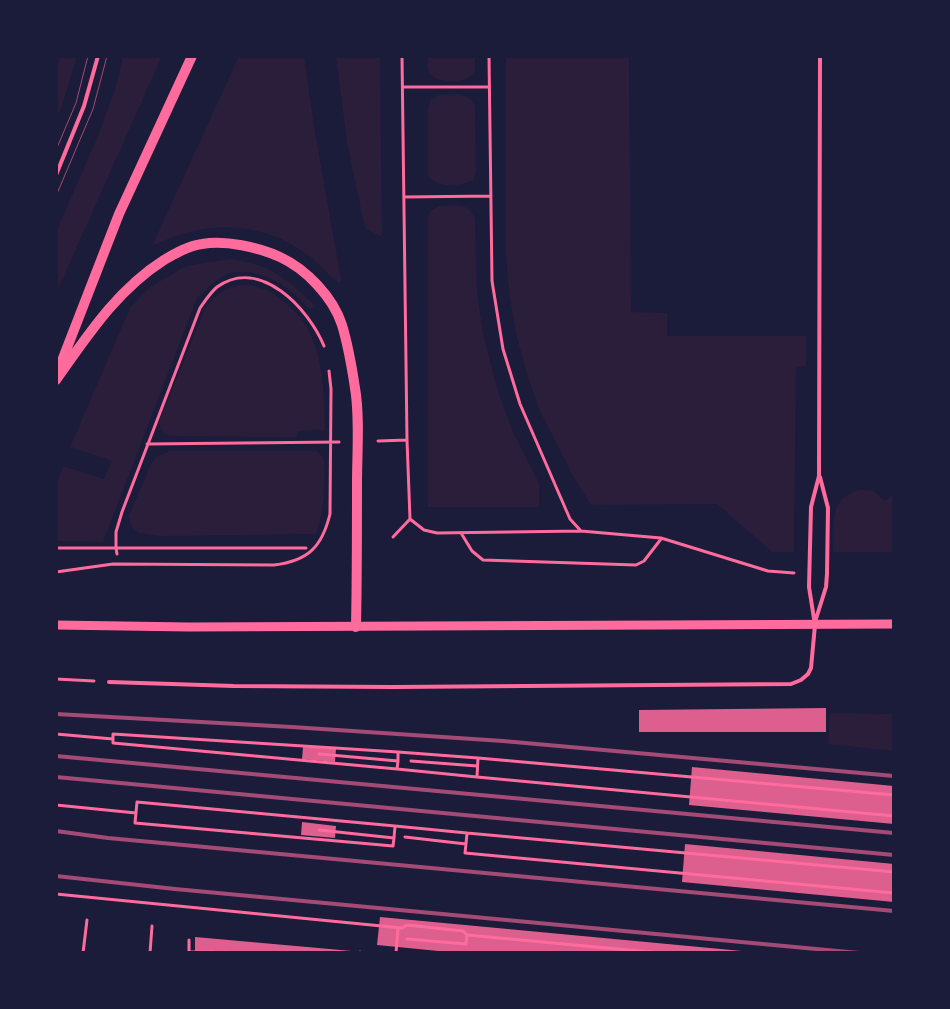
<!DOCTYPE html>
<style>
body{margin:0}
#map{position:relative;width:950px;height:1009px;overflow:hidden;background:#1b1b3a;font-family:"PT Sans",sans-serif}
canvas{display:block}
.frame{position:absolute;inset:0;border:58px solid #1b1b3a;pointer-events:none}
</style>
<div id="map">
<canvas width="950" height="1009"></canvas>
<div class="frame"></div>
</div>
<script>
const c = document.querySelector('canvas').getContext('2d');
c.lineJoin = 'round';
function paint(path, color) { c.fillStyle = color; c.fill(path, 'evenodd'); }
function stroke(path, color, width, dash) { c.strokeStyle = color; c.lineWidth = width; c.lineCap = dash ? 'butt' : 'round'; c.setLineDash(dash || []); c.stroke(path); }
paint(new Path2D(`
 M61,56H77L62,106L56,119V67Z
 M123,56H162L56,294V232L98,136L116,87Z
 M239,56H304L315,132L341,279L340,283C334,281 316,261 308,255C260,219 204,220 152,246Z
 M336,56H380L382,237L365,228L347,143Z
 M428,56H475C475,61 476,68 474,72C469,84 439,84 431,75C426,70 428,63 428,56Z
 M506,56H629L631,312L667,313V336H806V366L796,367L794,552H772L717,504L591,505L573,476L540,411L528,377L517,338L510,299L506,256Z
 M439,95C454,95 468,91 475,106L476,172L473,180C460,187 436,189 428,175V107L431,100Z
 M440,206C456,206 468,201 475,219L477,291L483,334L498,392L514,434L539,483V507H428V216L432,210Z
 M230,259C271,265 286,277 315,306L310,310C292,289 270,273 243,272C239,272 235,271 231,273C218,277 207,288 197,298L103,542L56,541V485L63,466L104,479L112,461L70,447L130,308L150,287L186,266Z
 M241,285C259,285 269,290 283,301C324,331 324,384 325,430L298,431L296,437L172,436L165,435L160,427L159,422L206,306C217,294 225,288 241,285Z
 M170,451H316L324,458C325,485 325,509 316,534L158,536L139,533L131,526L129,516L150,466L156,457Z
 M859,490H872L885,501L894,493V552H833C835,526 827,498 859,490Z
 M830,713L894,714V751L828,744Z`), '#2a1e3b');
paint(new Path2D(`
 M826,708V732H639V710Z
 M303,747L336,749L335,762L302,759Z
 M692,767L894,786V824L689,805Z
 M302,822L336,826L335,838L301,835Z
 M685,844L894,864V902L682,882Z
 M380,917L742,951V953H459L377,945Z
 M195,937L352,951V953H195Z`), '#dd5f8e');
stroke(new Path2D(`
 M489,56L492,281L503,349L520,404L570,519L581,531L661,538L768,571L794,573
 M403,87H489
 M404,197L491,196
 M378,441L407,440
 M147,444L339,442
 M410,519L424,530L437,533L581,531
 M461,533L472,551L483,560L636,565L644,561L661,539
 M393,537L410,519L407,440L402,56
 M56,548H116V532L122,512L200,308C205,301 210,293 217,287C260,256 309,309 324,346
 M117,554L116,548H306
 M56,572L113,564L274,565C308,561 322,547 330,514L331,389L329,371
 M56,679L94,681
 M56,734L113,739
 M319,754L398,761L397,769L477,777L478,758L398,752V761
 M478,758L894,795
 M411,761L477,766
 M397,769L113,743V734L398,752
 M477,777L894,816
 M56,805L136,813
 M319,830L394,838L395,826L467,833L466,844
 M467,833L894,872
 M405,837L466,844L465,853L894,893
 M394,838L393,846L135,823L137,802L395,826
 M56,894L402,928L407,925L463,931L467,935L661,953
 M407,939L466,944L467,935
 M189,940V952
 M189,952H214
 M83,953L87,920
 M150,953L152,926
 M214,953L227,952
 M360,953V952
 M396,953L398,928`), '#ff6b9d', 3);
stroke(new Path2D(`
 M56,175L84,106L98,56
 M815,622L826,587L827,574L828,508L820,477
 M109,682L234,686L393,687L791,684L801,680L808,674L811,668L815,625L809,587L811,507L819,476L820,56`), '#ff6b9d', 4);
stroke(new Path2D(`
 M56,625L189,627L894,624`), '#ff6b9d', 9);
stroke(new Path2D(`
 M58,371L119,214L192,56
 M56,380C88,335 117,290 164,260C176,253 188,246 202,244C226,240 258,247 280,257C306,269 333,297 342,325C348,345 352,368 355,388C360,417 357,453 357,483C357,531 357,579 356,627`), '#ff6b9d', 10);
stroke(new Path2D(`
 M56,150L76,103L88,56
 M56,196L93,109L107,56`), '#a44b75', 1);
stroke(new Path2D(`
 M56,714L292,727L503,741L894,776
 M56,756L894,833
 M56,777L894,855
 M56,831L108,838L894,911
 M56,876L175,889L859,953`), '#a44b75', 4);
</script>
